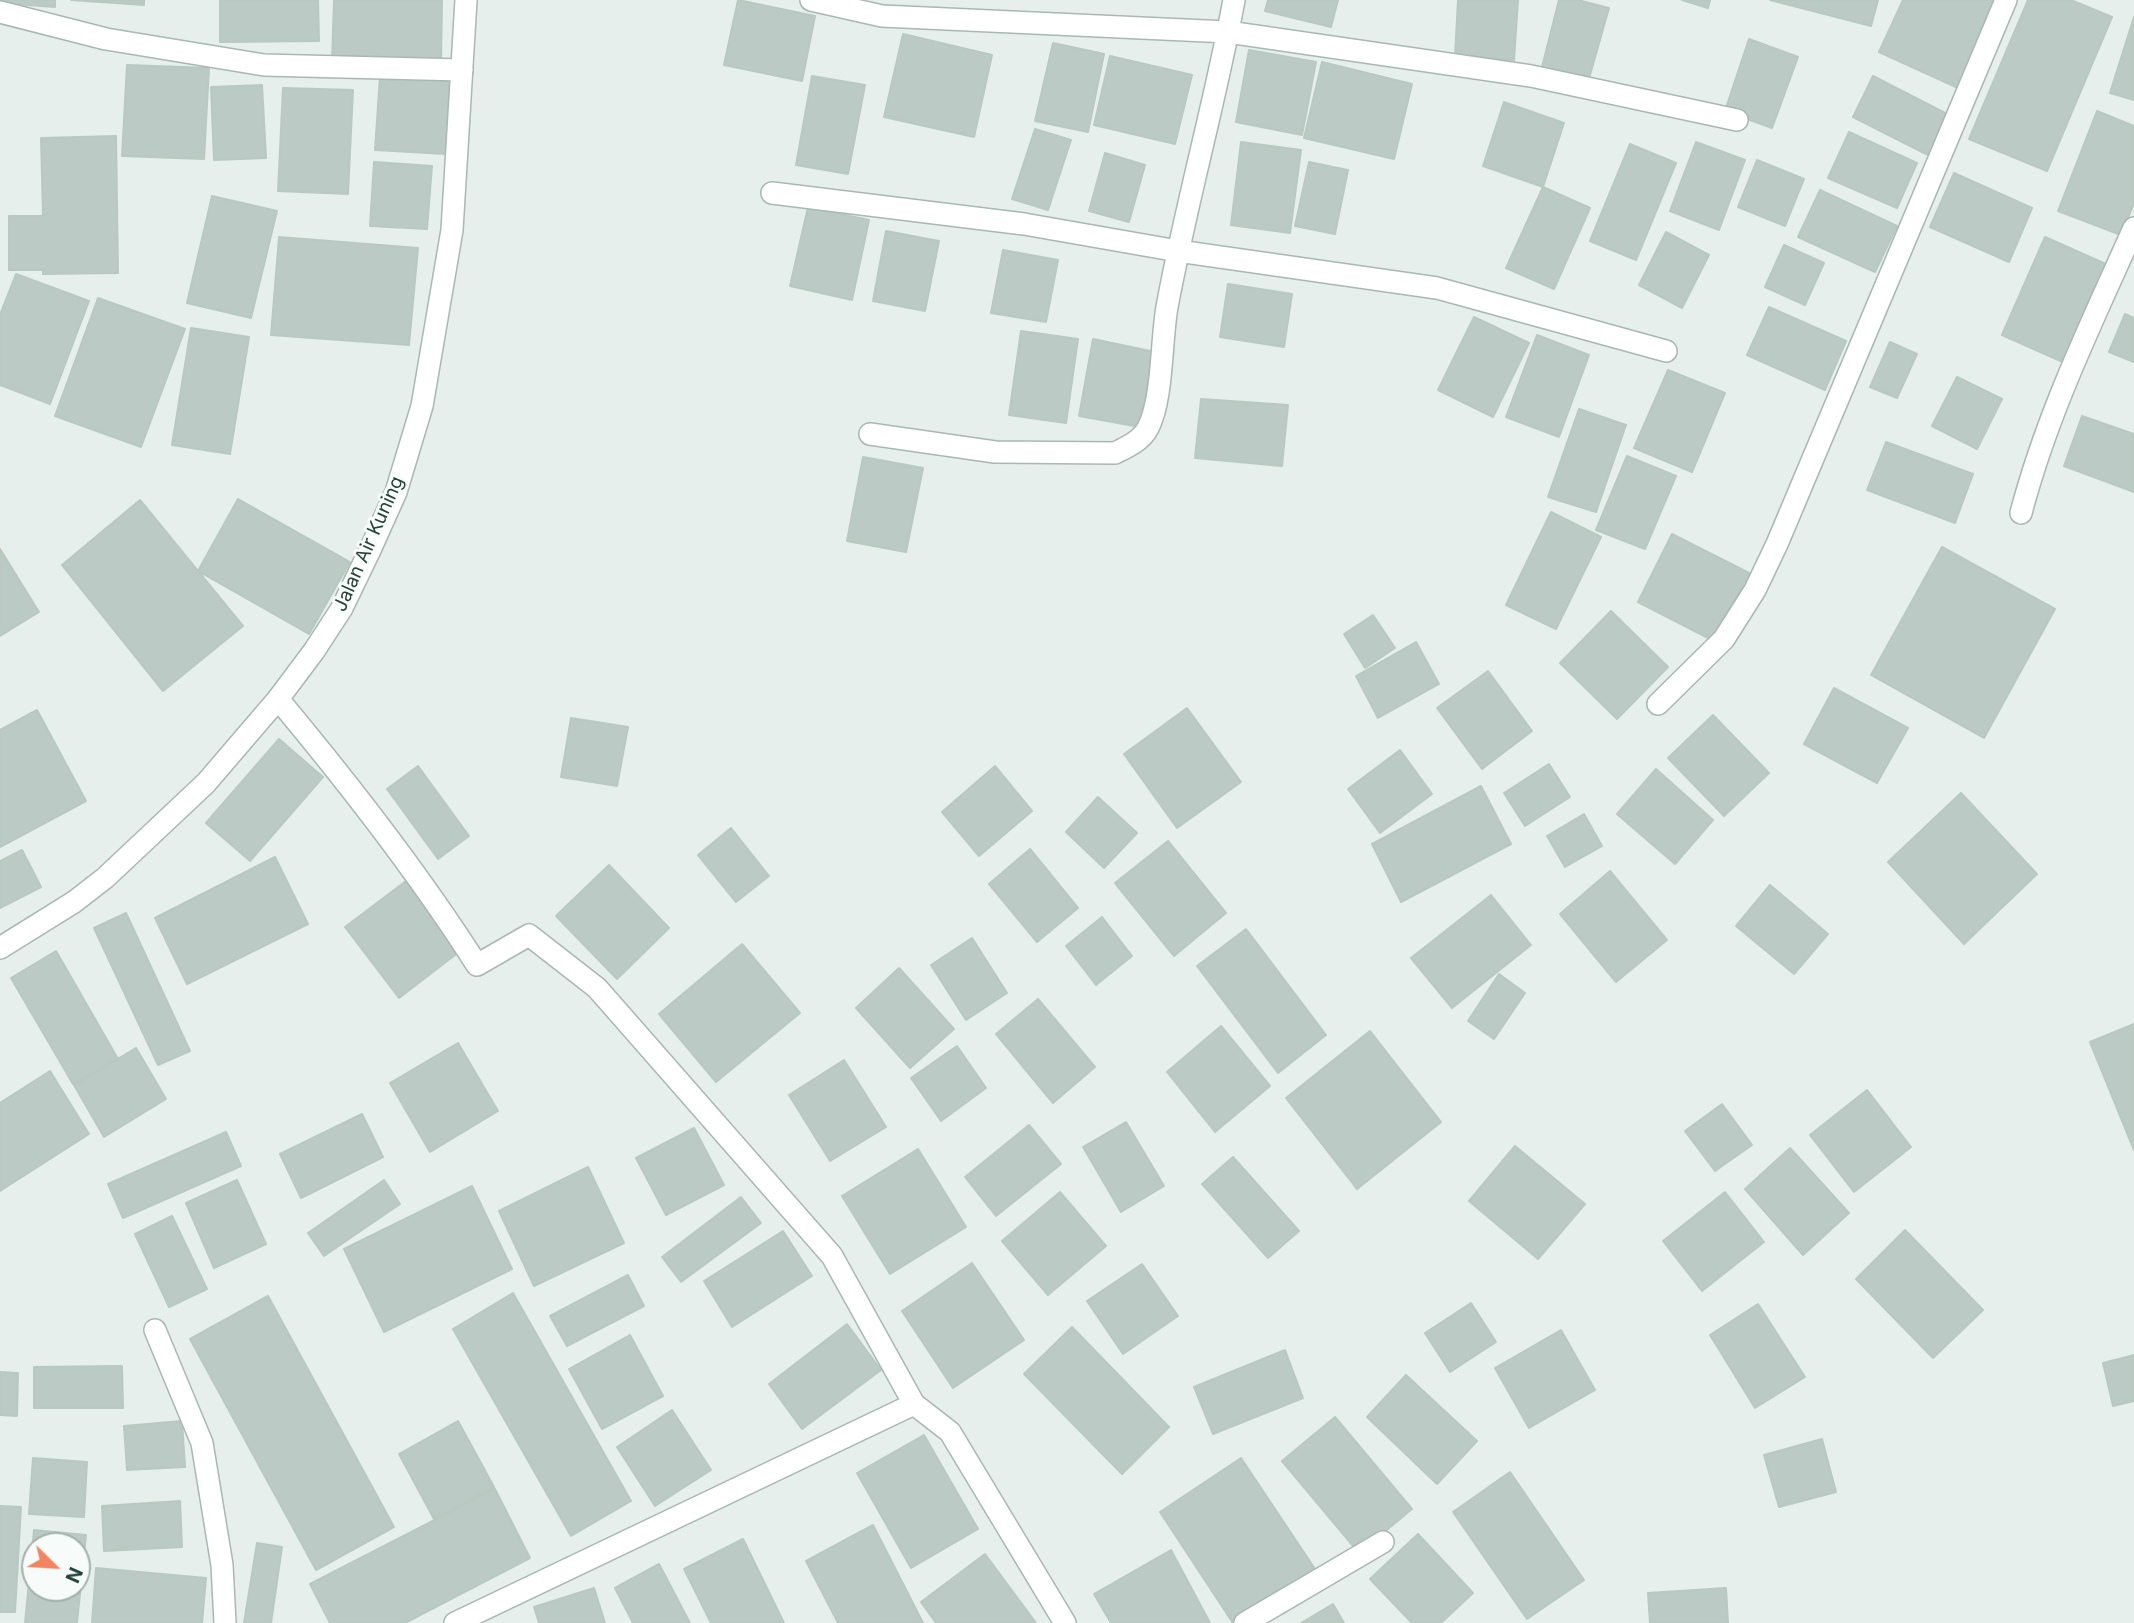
<!DOCTYPE html>
<style>
body{margin:0}
#map{position:relative;width:2134px;height:1623px;overflow:hidden;background:#e6efeb;font-family:Inter,sans-serif}
canvas{display:block}
.north{position:absolute;left:21px;top:1532px;width:70px;height:70px;box-sizing:border-box;background:#f7fbf9;border:2px solid #a3b1ad;border-radius:50%;rotate:114deg;font-size:19px;font-weight:700;line-height:28px;text-align:center;color:#24423a}
.north::after{content:'';display:block;margin:auto;width:24px;height:32px;background:#f4845f;clip-path:polygon(50% 0,100% 100%,50% 72%,0 100%)}
</style>
<div id="map">
<canvas width="2134" height="1623"></canvas>
<div class="north">N</div>
</div>
<script>
const c = document.querySelector('canvas').getContext('2d');
c.lineJoin = 'round';
function paint(path, color) { c.fillStyle = color; c.fill(path, 'evenodd'); }
function stroke(path, color, width, dash) { c.strokeStyle = color; c.lineWidth = width; c.lineCap = dash ? 'butt' : 'round'; c.setLineDash(dash || []); c.stroke(path); }
function label(font, color, halo, rows, align = 'center') {
  c.font = font + ' Inter,sans-serif'; c.lineWidth = 6; c.setLineDash([]); c.textBaseline = 'middle'; c.strokeStyle = halo; c.fillStyle = color; for (const [text, x, y, turn = 0] of rows) {
    c.save(); c.translate(x, y); c.rotate((+turn || 0) * Math.PI / 180); c.textAlign = isNaN(turn) ? turn : align; if (halo) c.strokeText(text, 0, 0); c.fillText(text, 0, 0); c.restore();
  }
}
const building = new Path2D(`
 M0,0H55V7L0,3Z
 M71,0H144V5Z
 M220,0H318L319,41L220,42Z
 M334,0H442L441,62L332,61Z
 M738,0L815,16L802,81L724,65Z
 M1268,0H1338L1331,27L1265,11Z
 M1458,0H1518L1514,60L1455,57Z
 M1559,0H1578L1609,8L1588,82L1541,71Z
 M1682,0H1710L1708,8Z
 M1770,0H1878L1871,26Z
 M1903,0H1998L1958,88L1879,52Z
 M2028,0H2071L2112,17L2047,171L1969,139Z
 M2134,17V100L2110,93Z
 M903,34L992,55L974,137L884,117Z
 M1749,39L1798,57L1772,128L1725,111Z
 M1053,43L1104,54L1088,132L1035,121Z
 M1249,50L1316,62L1302,135L1236,122Z
 M1110,56L1192,75L1175,144L1094,125Z
 M1322,62L1412,84L1394,159L1304,138Z
 M127,65L209,68L204,159L122,156Z
 M380,76L452,81L446,154L375,150Z
 M812,76L865,85L848,174L796,165Z
 M1873,76L1949,115L1928,155L1853,117Z
 M262,85L266,158L214,160L211,87Z
 M283,88L353,90L348,194L278,191Z
 M1504,102L1564,123L1543,187L1483,166Z
 M2097,111L2134,126V203L2121,235L2058,211Z
 M1035,129L1071,140L1048,210L1012,199Z
 M1849,132L1917,163L1897,208L1828,178Z
 M116,136L118,273L43,274V270H9V216H43L41,138Z
 M1241,142L1301,150L1290,233L1231,225Z
 M1696,142L1745,160L1719,230L1670,211Z
 M1630,144L1676,163L1636,260L1590,241Z
 M1105,153L1145,165L1129,222L1089,211Z
 M1757,160L1804,179L1785,226L1738,207Z
 M374,162L432,166L427,229L370,226Z
 M1309,162L1348,170L1335,234L1295,226Z
 M1954,173L2032,208L2009,262L1930,227Z
 M1543,187L1590,208L1554,289L1506,268Z
 M1820,190L1897,226L1875,272L1798,237Z
 M212,196L277,211L251,318L187,303Z
 M808,207L869,220L852,300L790,286Z
 M886,231L939,241L925,311L873,301Z
 M1666,232L1709,255L1682,308L1639,285Z
 M279,237L418,248L409,345L271,335Z
 M2045,237L2108,265L2065,363L2002,335Z
 M1784,245L1824,263L1805,305L1765,287Z
 M1003,250L1058,260L1046,322L991,313Z
 M16,274L89,301L50,404L0,385V315Z
 M1228,284L1292,294L1284,347L1220,337Z
 M98,298L185,329L141,447L55,416Z
 M1769,307L1846,341L1825,390L1747,355Z
 M2125,314L2134,318V362L2109,352Z
 M1474,317L1529,343L1493,417L1438,390Z
 M191,328L249,337L230,454L172,445Z
 M1021,331L1078,339L1066,423L1009,415Z
 M1537,335L1589,355L1559,437L1506,417Z
 M1093,339L1155,352L1140,427L1079,416Z
 M1890,342L1917,354L1897,398L1870,387Z
 M1668,370L1725,393L1692,472L1634,448Z
 M1957,377L2002,399L1977,449L1932,426Z
 M1201,399L1288,405L1282,466L1195,458Z
 M1579,409L1626,425L1596,512L1548,497Z
 M2082,416L2134,434V492L2064,466Z
 M1886,442L1973,474L1955,523L1867,490Z
 M1627,456L1676,476L1645,549L1596,530Z
 M863,457L923,468L906,552L847,541Z
 M238,499L350,562L309,634L198,571Z
 M140,500L243,626L163,691L62,565Z
 M1551,512L1601,537L1556,629L1506,605Z
 M1672,534L1749,573L1714,641L1638,602Z
 M1942,547L2055,609L1984,738L1871,675Z
 M0,549L39,612L0,636Z
 M1611,611L1668,667L1617,719L1560,663Z
 M1373,615L1395,648L1365,668L1344,634Z
 M1416,642L1439,684L1378,718L1356,676Z
 M1488,671L1532,731L1482,769L1437,708Z
 M1834,688L1908,728L1877,783L1804,744Z
 M1187,708L1241,782L1177,828L1124,754Z
 M37,710L86,801L0,847V730Z
 M1713,715L1769,773L1724,816L1668,758Z
 M571,718L628,727L617,786L561,777Z
 M279,739L323,777L250,861L206,823Z
 M1400,750L1432,794L1380,833L1348,789Z
 M1549,764L1570,797L1525,826L1504,793Z
 M418,766L469,836L438,859L387,789Z
 M995,766L1032,811L979,856L942,812Z
 M1656,769L1713,820L1675,864L1617,814Z
 M1481,786L1511,844L1401,902L1372,844Z
 M1961,793L2037,874L1964,944L1888,862Z
 M1098,797L1137,833L1104,868L1066,832Z
 M1584,814L1602,846L1565,867L1547,836Z
 M731,828L769,876L736,902L698,855Z
 M1168,841L1226,913L1174,956L1115,883Z
 M1030,849L1078,908L1037,942L989,884Z
 M22,850L41,887L0,908V861Z
 M275,857L308,924L187,984L155,918Z
 M609,865L669,928L617,979L556,916Z
 M1610,871L1667,940L1616,982L1560,914Z
 M406,881L459,952L399,998L345,927Z
 M1770,885L1828,934L1794,974L1736,926Z
 M1491,895L1531,945L1452,1008L1411,958Z
 M126,913L190,1051L158,1065L94,928Z
 M1102,917L1132,956L1096,985L1066,946Z
 M1246,929L1326,1035L1278,1073L1197,966Z
 M972,938L1007,993L966,1020L931,965Z
 M742,944L800,1013L716,1082L659,1014Z
 M56,951L118,1059L73,1084L11,978Z
 M899,968L954,1029L910,1068L856,1008Z
 M1499,974L1525,993L1494,1039L1468,1021Z
 M1038,999L1095,1067L1053,1103L996,1034Z
 M2134,1024V1150L2090,1042Z
 M1221,1026L1270,1086L1215,1132L1167,1072Z
 M1370,1031L1441,1122L1357,1189L1286,1098Z
 M458,1043L498,1111L430,1152L390,1083Z
 M957,1046L986,1088L941,1121L911,1078Z
 M136,1048L166,1099L104,1137L74,1085Z
 M844,1060L886,1127L830,1161L789,1095Z
 M50,1071L89,1134L0,1191V1103Z
 M1867,1090L1911,1147L1854,1192L1810,1135Z
 M1722,1104L1752,1145L1715,1171L1685,1131Z
 M362,1114L383,1157L301,1198L280,1154Z
 M1126,1122L1164,1186L1121,1212L1083,1147Z
 M1029,1125L1061,1164L996,1216L965,1177Z
 M694,1128L724,1185L666,1215L636,1158Z
 M226,1132L241,1166L123,1218L108,1184Z
 M1515,1146L1585,1204L1538,1259L1469,1201Z
 M1790,1148L1849,1213L1803,1255L1745,1189Z
 M918,1149L966,1227L890,1274L842,1196Z
 M1233,1157L1299,1231L1268,1258L1202,1184Z
 M588,1167L624,1243L534,1286L499,1211Z
 M237,1180L266,1244L214,1268L186,1203Z
 M384,1180L400,1204L324,1256L308,1233Z
 M472,1186L512,1269L384,1332L344,1249Z
 M1060,1192L1106,1246L1048,1295L1002,1241Z
 M1725,1192L1764,1242L1702,1291L1663,1241Z
 M741,1197L761,1223L681,1282L662,1257Z
 M172,1216L207,1289L169,1307L135,1234Z
 M1905,1230L1983,1310L1933,1358L1856,1279Z
 M783,1231L812,1276L732,1327L704,1281Z
 M972,1263L1024,1340L953,1388L902,1311Z
 M1142,1264L1178,1316L1123,1354L1087,1301Z
 M628,1275L644,1306L567,1346L550,1316Z
 M513,1293L631,1501L571,1536L453,1329Z
 M268,1296L394,1527L316,1570L190,1339Z
 M1471,1303L1496,1342L1450,1372L1425,1333Z
 M1758,1304L1805,1377L1755,1408L1710,1335Z
 M847,1324L881,1370L802,1429L769,1384Z
 M1072,1327L1169,1427L1122,1474L1024,1374Z
 M1561,1330L1595,1390L1529,1428L1495,1368Z
 M630,1335L663,1396L602,1429L569,1369Z
 M1285,1350L1303,1398L1213,1434L1194,1387Z
 M2134,1355V1401L2113,1406L2103,1363Z
 M122,1366L123,1408H34V1367Z
 M0,1372L18,1373L17,1416L0,1415Z
 M1406,1375L1477,1441L1437,1484L1367,1417Z
 M672,1410L711,1470L655,1506L617,1447Z
 M1335,1417L1412,1509L1359,1553L1282,1461Z
 M182,1421L185,1467L127,1470L124,1426Z
 M458,1421L494,1487L434,1519L399,1454Z
 M924,1435L978,1529L911,1568L857,1473Z
 M1822,1439L1836,1492L1779,1507L1764,1455Z
 M33,1458L87,1462L84,1517L29,1514Z
 M1241,1458L1315,1569L1233,1623L1160,1512Z
 M1510,1472L1584,1580L1527,1619L1453,1512Z
 M495,1489L530,1558L405,1623H330L310,1584Z
 M180,1501L182,1547L104,1551L102,1506Z
 M0,1506L21,1507L15,1612H0Z
 M873,1525L923,1623H838L806,1561Z
 M34,1530L86,1535L77,1623H25ZM35,1546H77V1588H35Z
 M1418,1534L1473,1593L1441,1623H1412L1370,1579Z
 M743,1539L784,1623H711L684,1569Z
 M257,1543L282,1547L271,1623H244Z
 M1171,1550L1210,1623H1111L1094,1594Z
 M985,1554L1036,1623H936L921,1602Z
 M659,1564L690,1623H633L615,1588Z
 M96,1568L206,1578L202,1623H92Z
 M594,1588L605,1623H539L534,1607Z
 M1726,1588L1728,1623H1650L1648,1593Z
 M1333,1604L1344,1623H1301Z`);
paint(building, '#bbcac4');
stroke(building, '#b8c9c2', 2);
const minor = new Path2D(`
 M811,0L882,16L1228,32L1531,76L1737,120
 M0,12L106,39L264,65L462,70
 M772,193L1024,224L1178,251L1437,288L1666,351
 M870,434L995,452L1115,453C1127,447 1141,441 1148,428C1163,399 1161,341 1167,307C1186,204 1215,103 1234,0
 M2021,513C2047,414 2092,322 2134,228
 M278,699C349,784 417,871 477,965L529,935L597,988L832,1256L914,1404
 M1658,704L1724,639L1755,590L1777,544L2006,0
 M155,1330L202,1443L222,1565L225,1623
 M455,1623L914,1404L950,1432L1065,1623
 M1245,1623L1383,1542`);
const tertiary = new Path2D(`
 M0,948L74,902L105,878L206,783L278,699L314,651L342,608L370,550L396,492L422,406L452,230L466,0`);
stroke(minor, '#a8b8b2', 24);
stroke(tertiary, '#a8b8b2', 24);
stroke(minor, '#fff', 21);
stroke(tertiary, '#fff', 21);
label('19px', '#24423a', '#f7fbf9', [
 ["Jalan Air Kuning",369,544,-66]
]);
</script>
